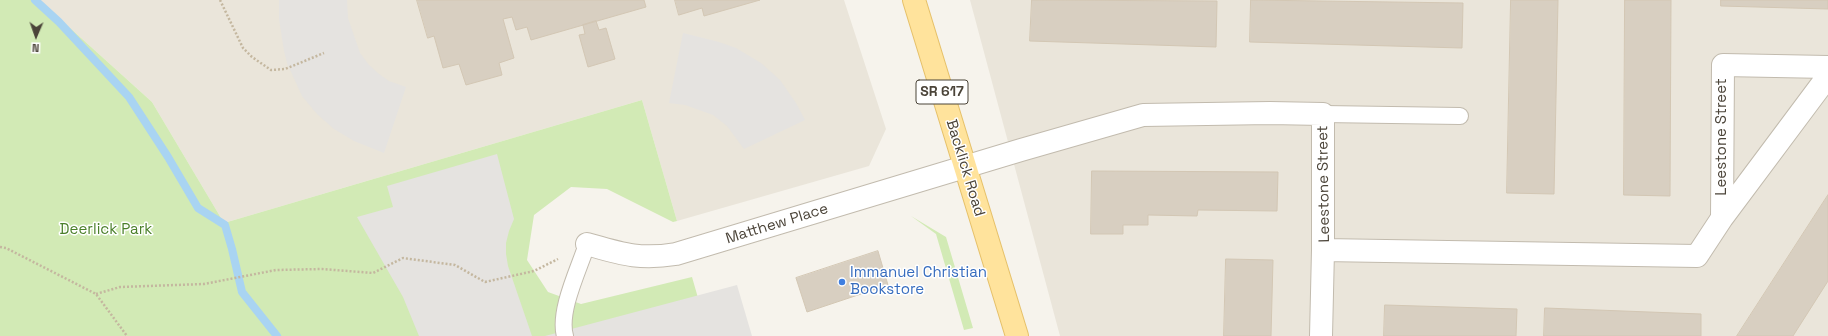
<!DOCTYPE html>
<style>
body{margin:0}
#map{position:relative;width:1828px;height:336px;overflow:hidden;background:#f6f3ec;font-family:"Space Grotesk",sans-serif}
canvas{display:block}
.north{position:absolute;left:16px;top:16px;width:40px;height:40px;-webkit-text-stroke:3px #fff;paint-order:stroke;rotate:182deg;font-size:11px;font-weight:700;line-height:16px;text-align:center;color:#4b4439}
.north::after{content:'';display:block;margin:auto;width:14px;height:18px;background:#4b4439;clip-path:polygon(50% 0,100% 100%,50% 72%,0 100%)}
</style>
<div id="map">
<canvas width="1828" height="336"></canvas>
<div class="north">N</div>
</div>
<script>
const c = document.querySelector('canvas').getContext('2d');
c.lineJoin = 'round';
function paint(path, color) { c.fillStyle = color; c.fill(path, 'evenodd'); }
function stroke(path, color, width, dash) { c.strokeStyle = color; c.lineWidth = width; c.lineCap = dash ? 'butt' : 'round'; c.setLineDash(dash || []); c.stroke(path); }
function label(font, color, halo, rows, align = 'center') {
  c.font = font + ' "Space Grotesk",sans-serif'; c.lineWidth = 3; c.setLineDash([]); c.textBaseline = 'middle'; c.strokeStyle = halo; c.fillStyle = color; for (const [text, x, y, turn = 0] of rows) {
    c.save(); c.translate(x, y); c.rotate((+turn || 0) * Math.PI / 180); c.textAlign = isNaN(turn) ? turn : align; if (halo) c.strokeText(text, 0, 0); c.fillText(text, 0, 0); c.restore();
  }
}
paint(new Path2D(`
 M39,0H844L886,129L869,166L677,221L642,100L224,223L152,102Z
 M970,0H1828V336H1060Z`), '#eae5da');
paint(new Path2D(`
 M0,0H39L152,102L224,223L642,100L677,221L673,222L607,189L571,187L534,215L527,260L548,292L581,304L692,277L709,336H0Z
 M911,216L946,237L973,328L964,330L936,234Z`), '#d2eab5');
paint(new Path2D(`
 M279,0H347L348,18L360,53L369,65L379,74L389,81L406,87L384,153L354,141L334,129L317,114L302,96L287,63L284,51L279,19Z
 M683,33L719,42L736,48L761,63L780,80L796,103L805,120L744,149L727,126L713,115L685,105L669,103Z
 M497,154L514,219L509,231L506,243V254L508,266L532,336H419L403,297L357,217L393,207L387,186Z
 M737,285L752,336H545Z`), '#e5e3e0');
stroke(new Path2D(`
 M35,0L59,22L129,97L168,157L198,208L225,225L232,249L242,292L277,336`), '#a9d4f2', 8);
const building = new Path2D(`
 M417,0H644L646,7L531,40L527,27L516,30L512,17L503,19L514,58L499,63L502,75L466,85L459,64L443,68L434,36L428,38Z
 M675,0H760L704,16L702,8L679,15Z
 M1032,0L1217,1L1216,47L1030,41Z
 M1251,0L1463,3L1462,48L1250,42Z
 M1511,0H1558L1554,194L1507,193Z
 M1625,0H1671L1670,196L1624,195Z
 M1721,0H1828V9L1721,6Z
 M596,21L599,30L606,28L615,59L588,67L579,35L585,34L583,25Z
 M1092,171L1278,172L1277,211L1198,210L1197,216L1148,215V225H1123V234H1091Z
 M1828,195V281L1793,336H1737Z
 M878,251L888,285L807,312L796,278Z
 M1226,259L1273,260L1271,336H1224Z
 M1385,305L1517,309L1516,336H1384Z
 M1545,308L1701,314V336H1544Z`);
paint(building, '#d8cfc1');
stroke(building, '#d3c7b4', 1);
const service = new Path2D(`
 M1323,114L1460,116
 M565,336C558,311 579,269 587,244`);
const minor = new Path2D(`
 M1722,218L1723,65L1828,67
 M587,244C622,254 639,260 676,254L1021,150L1143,115L1270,113L1323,114V250L1697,256L1722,218L1828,76
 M1321,336L1323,250`);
const primary = new Path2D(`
 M914,0L1017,336`);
stroke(service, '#c2bbae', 18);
stroke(minor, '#c2bbae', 24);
stroke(primary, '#e6c16a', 24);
stroke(new Path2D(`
 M220,0L243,48L252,57L271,70L285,69L324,53
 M0,247L6,248L96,294L127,336
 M96,294L120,287L204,284L276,270L322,269L373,273L403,258L455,265L485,282L534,271L558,259`), '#c4b79f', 2.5, [2, 2]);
stroke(service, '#fff', 16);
stroke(minor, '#fff', 22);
stroke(primary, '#ffe39c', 22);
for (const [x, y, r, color] of [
 [842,282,4,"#3f7fe0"]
]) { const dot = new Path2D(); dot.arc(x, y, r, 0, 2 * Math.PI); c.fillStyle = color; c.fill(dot); stroke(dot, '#fff', 1.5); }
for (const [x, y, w] of [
 [942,92,52]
]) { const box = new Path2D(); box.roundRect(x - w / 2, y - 12, w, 24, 3); c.fillStyle = '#fff'; c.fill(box); stroke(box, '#4b4439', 1); }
label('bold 14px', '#4b4439', null, [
 ["SR 617",942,92]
]);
label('15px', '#4b4439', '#fff', [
 ["Leestone Street",1722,137,-90],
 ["Backlick Road",965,168,73],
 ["Leestone Street",1324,184,-91],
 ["Matthew Place",777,224,-17]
]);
label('15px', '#4a7f2a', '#fff', [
 ["Deerlick Park",106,230]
]);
label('15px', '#366cbe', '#fff', [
 ["Immanuel Christian",850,273],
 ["Bookstore",850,290]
], 'left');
</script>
